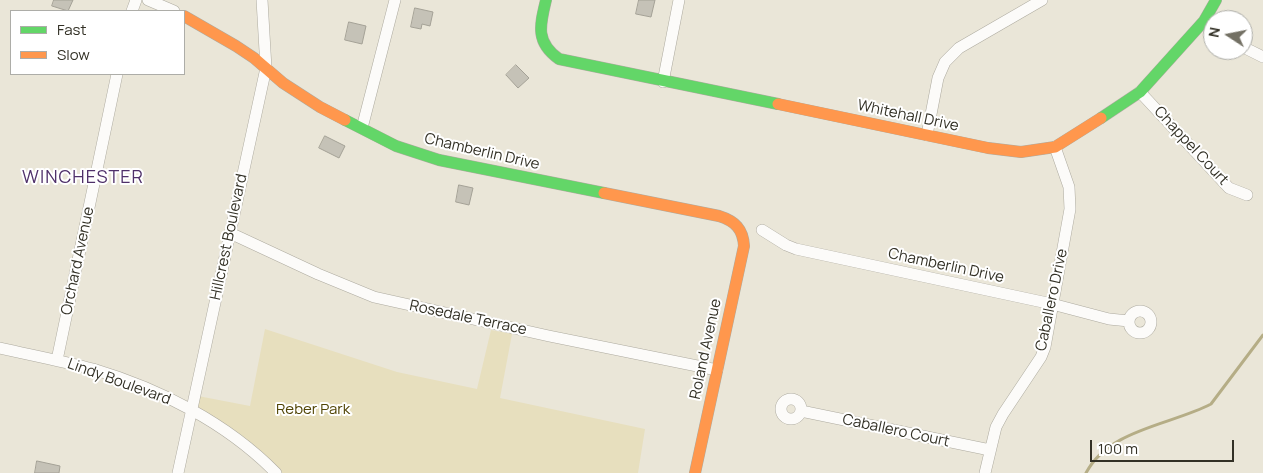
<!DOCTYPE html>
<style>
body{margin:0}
#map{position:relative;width:1263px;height:473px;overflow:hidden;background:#eae6d8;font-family:Manrope,sans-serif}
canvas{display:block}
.legend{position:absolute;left:10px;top:10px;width:175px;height:65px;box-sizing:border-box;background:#fff;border:1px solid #adada8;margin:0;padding:6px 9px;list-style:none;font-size:15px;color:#333126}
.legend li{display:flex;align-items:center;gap:10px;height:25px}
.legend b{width:25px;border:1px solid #adada8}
.north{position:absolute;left:1203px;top:10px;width:50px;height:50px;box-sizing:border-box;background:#fff;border:1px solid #adada8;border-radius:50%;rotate:281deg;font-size:14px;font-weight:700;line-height:20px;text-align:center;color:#333126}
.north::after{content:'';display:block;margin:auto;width:18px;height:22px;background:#737064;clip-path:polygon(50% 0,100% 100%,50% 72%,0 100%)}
.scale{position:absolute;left:1090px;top:440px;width:144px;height:22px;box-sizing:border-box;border:2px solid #333126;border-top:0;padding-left:6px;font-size:15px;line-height:18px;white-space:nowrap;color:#333126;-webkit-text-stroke:4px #fff;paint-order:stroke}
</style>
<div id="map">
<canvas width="1263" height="473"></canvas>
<ul class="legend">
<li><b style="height:6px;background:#63d668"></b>Fast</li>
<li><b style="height:6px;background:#ff974d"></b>Slow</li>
</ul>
<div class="north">N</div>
<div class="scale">100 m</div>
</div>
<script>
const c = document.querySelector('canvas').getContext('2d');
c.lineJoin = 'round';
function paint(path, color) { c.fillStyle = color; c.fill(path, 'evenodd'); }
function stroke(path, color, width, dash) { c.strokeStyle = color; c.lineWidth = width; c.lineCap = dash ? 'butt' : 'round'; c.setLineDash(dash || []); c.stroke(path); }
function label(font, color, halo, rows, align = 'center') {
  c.font = font + ' Manrope,sans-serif'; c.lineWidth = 4; c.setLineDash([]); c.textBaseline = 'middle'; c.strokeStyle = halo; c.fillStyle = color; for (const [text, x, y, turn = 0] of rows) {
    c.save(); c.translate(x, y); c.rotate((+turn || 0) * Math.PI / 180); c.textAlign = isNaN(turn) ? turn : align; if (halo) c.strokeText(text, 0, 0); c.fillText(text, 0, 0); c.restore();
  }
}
paint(new Path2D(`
 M265,329L397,372L477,389L491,330L512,334L500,398L645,429L638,473H276L192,407L198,396L250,406Z`), '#e7dfbe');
stroke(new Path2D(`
 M1086,473C1109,429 1171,425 1211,404L1263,335`), '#b5ad86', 3);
const building = new Path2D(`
 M54,0H73L68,11L52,6Z
 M639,0H655L651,17L636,14Z
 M415,8L433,12L430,26L422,24L421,29L411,27Z
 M349,22L366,26L362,44L345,40Z
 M516,65L529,78L518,88L506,75Z
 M325,136L345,146L339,158L319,148Z
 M459,185L473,188L469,205L456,202Z
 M37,461L60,466L59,473H35Z`);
paint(building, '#c5c2b7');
stroke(building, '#a4a196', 1);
const street = new Path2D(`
 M148,0L174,11
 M132,11L136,0
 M1243,47L1263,57
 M663,82L679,0
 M1140,92L1229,188L1247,195
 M362,128L395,0
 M927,135L938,78L945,62L959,48L1042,0
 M762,230L786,245L796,249L1052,304L1109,319L1129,321
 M230,233L318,274L374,297L549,336L717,370
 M1129 322a11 11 0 1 1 22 0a11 11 0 1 1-22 0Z
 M0,348C31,355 62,361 93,369C160,389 227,423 276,473
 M57,360L117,74
 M781 409a10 10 0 1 1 20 0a10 10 0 1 1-20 0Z
 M801,411L990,450
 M178,473L266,68L262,0
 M985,473L996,427L1003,414L1041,357L1045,347L1070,209L1069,187L1055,147`);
const fast = new Path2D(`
 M546,0C540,25 535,42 559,59L778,104
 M1101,118L1140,92L1204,21L1216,0
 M345,120L396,146L439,160L604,193`);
const slow = new Path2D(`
 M184,16L236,46L254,58L283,83L320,107L345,120
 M778,104L988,148L1021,152L1055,147L1101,118
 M604,193L719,216C735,221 743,229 744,246L695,473`);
stroke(street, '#adaa9f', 12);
stroke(fast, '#adaa9f', 12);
stroke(slow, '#adaa9f', 12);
stroke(street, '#fcfbf9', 11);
stroke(fast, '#63d668', 11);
stroke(slow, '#ff974d', 11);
label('15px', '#333126', '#fff', [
 ["Whitehall Drive",908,116,12],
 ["Chappel Court",1191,146,47],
 ["Chamberlin Drive",482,152,13],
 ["Hillcrest Boulevard",229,237,-78],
 ["Orchard Avenue",78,261,-78],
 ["Chamberlin Drive",946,266,12],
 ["Caballero Drive",1052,300,-78],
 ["Rosedale Terrace",468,318,12],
 ["Roland Avenue",706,349,-78],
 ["Lindy Boulevard",119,382,20],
 ["Caballero Court",896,431,12]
]);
label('15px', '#504404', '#fff', [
 ["Reber Park",313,410]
]);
c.letterSpacing = '1px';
label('18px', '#4f306a', '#fff', [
 ["WINCHESTER",83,178]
]);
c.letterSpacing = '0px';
</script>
